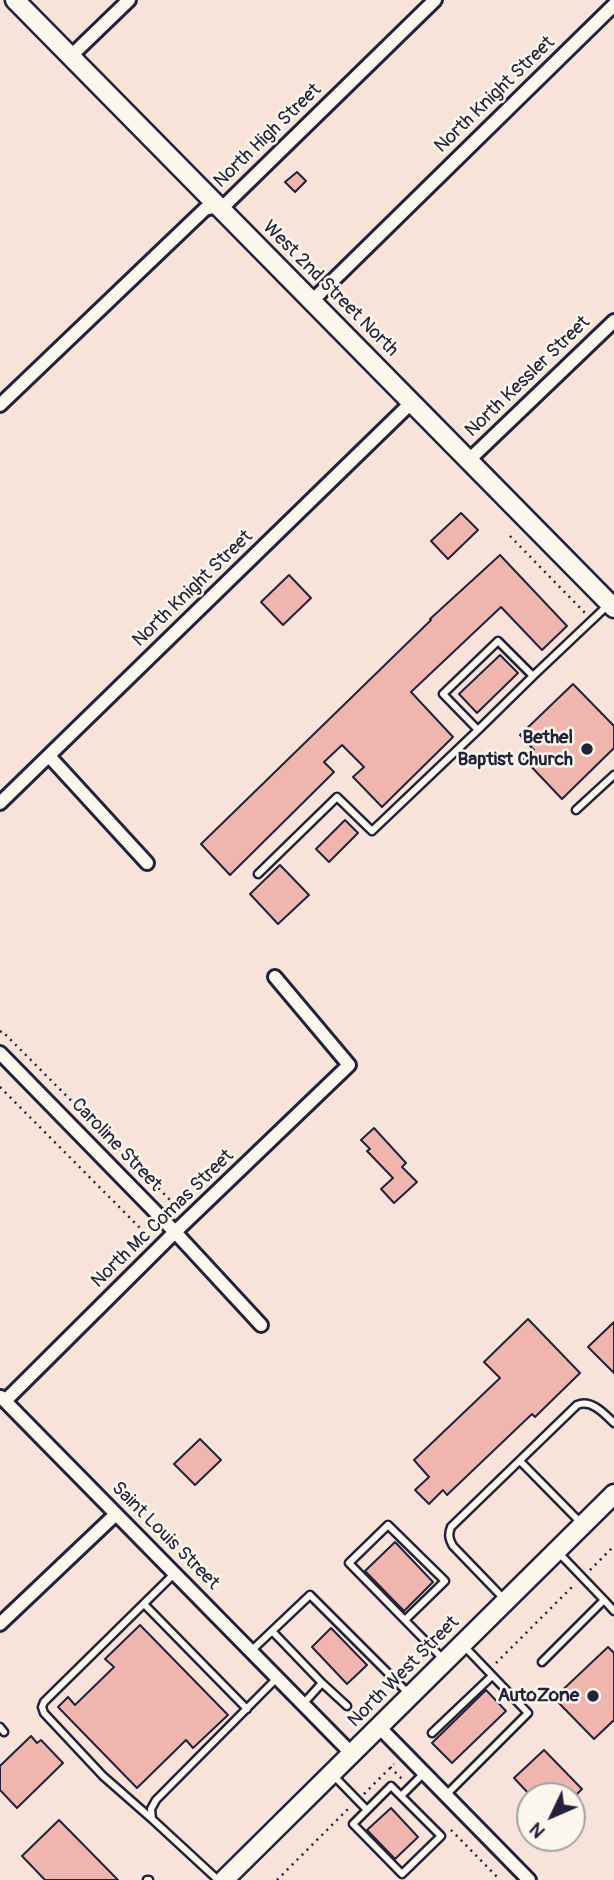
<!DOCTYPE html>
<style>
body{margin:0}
#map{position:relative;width:614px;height:1880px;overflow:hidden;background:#f8e3da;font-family:Pangolin,sans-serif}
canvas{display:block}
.north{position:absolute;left:516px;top:1782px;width:70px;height:70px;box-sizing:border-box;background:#fbf7ec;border:2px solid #a4a2a5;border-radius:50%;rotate:226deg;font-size:19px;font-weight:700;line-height:28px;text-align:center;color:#22223b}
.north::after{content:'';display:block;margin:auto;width:24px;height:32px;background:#22223b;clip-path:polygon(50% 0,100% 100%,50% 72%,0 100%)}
</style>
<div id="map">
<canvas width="614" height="1880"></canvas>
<div class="north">N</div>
</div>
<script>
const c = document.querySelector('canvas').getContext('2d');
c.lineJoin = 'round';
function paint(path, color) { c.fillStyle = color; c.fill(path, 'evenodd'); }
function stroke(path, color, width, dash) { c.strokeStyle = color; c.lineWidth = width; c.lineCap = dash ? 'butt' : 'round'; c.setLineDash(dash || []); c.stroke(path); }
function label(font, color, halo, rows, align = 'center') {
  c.font = font + ' Pangolin,sans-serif'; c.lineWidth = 5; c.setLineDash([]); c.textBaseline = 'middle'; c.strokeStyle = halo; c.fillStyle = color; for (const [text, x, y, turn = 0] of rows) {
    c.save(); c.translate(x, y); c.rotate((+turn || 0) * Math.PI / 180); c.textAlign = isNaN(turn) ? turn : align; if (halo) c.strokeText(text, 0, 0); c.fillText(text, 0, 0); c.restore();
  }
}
const building = new Path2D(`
 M297,172L306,181L295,192L285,182Z
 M461,513L478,530L448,559L431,541Z
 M500,555L567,626L542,650L501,607L411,692L453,737L382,807L353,777L364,767L342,745L324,762L334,772L230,875L201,844L431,620L430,619Z
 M289,575L311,598L283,625L261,602Z
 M500,655L518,673L477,713L459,694Z
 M573,684L614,726V748L562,799L524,759L534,750L520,735Z
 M345,820L358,833L329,862L316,849Z
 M280,865L309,895L278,924L250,894Z
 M374,1128L406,1163L402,1167L417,1182L394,1203L381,1189L393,1178L367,1151L370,1149L361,1140Z
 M528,1319L580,1373L535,1417L532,1414L447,1495L443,1490L429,1504L415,1490L429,1477L414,1460L500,1378L484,1362Z
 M614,1322V1373L588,1347Z
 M200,1439L221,1460L195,1485L174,1464Z
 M395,1542L433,1582L404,1611L365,1571Z
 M140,1625L228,1715L193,1748L186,1740L137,1788L58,1707L68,1697L75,1705L114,1667L105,1659Z
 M331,1628L367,1665L347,1684L312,1647Z
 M608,1647L614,1653V1720L594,1739L554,1698Z
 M486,1690L506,1711L452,1763L432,1743Z
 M31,1736L37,1743L41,1740L63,1763L17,1808L0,1790V1766Z
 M544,1750L582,1789L575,1796H531L514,1778Z
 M391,1808L418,1837L395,1859L367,1830Z
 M59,1820L118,1880H45L22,1856Z`);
paint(building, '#f0b5af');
stroke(building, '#22223b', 2);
const lane = new Path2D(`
 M478,730L533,676
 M576,810L614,775
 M258,874L337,797L372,831L478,730L443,694L498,641L533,676L608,605
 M520,1461L581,1523
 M505,1600L453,1546C449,1539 448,1535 451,1527L577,1405C591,1399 604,1413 614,1423
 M604,1600L614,1611
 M144,1604L247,1709
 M405,1620L445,1581L388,1525L349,1563L444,1660
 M272,1631L322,1683L303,1704
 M251,1651L310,1595L409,1694
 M542,1662L604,1600L558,1552
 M322,1683L347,1706
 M0,1727L4,1732
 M432,1733L492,1676
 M333,1775L367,1810L353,1824L402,1874L441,1836L401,1796L424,1773
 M446,1795L528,1713L464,1646
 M367,1810L391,1786L401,1796
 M152,1819L103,1776L44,1713L42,1707L44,1702L175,1573
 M147,1880H149
 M218,1880L152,1819L151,1809L156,1800L277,1678`);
const street = new Path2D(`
 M71,56L129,0
 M312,301L614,5
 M0,405L205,209L226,204L435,0
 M469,460L614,321
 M49,756L147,863
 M0,803L412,402
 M0,1053L175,1232L261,1325
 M1,1397L352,1754
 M5,1401L175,1232L349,1065L275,977
 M0,1624L116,1514
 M379,1727L529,1880`);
const secondary = new Path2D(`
 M15,0L614,608
 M224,1880L614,1494`);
stroke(lane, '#22223b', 11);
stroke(street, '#22223b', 18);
stroke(secondary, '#22223b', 23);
stroke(new Path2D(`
 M510,536L585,613
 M0,1032L2,1031L171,1201
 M0,1087L149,1237
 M590,1570L614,1546
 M496,1663L575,1584
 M390,1767L403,1780
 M364,1794L394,1764
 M451,1830L500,1880
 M277,1880L349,1808`), '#22223b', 2.5, [2, 5]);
stroke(lane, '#fbf7ec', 6);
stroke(street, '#fbf7ec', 12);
stroke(secondary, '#fbf7ec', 18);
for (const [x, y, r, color] of [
 [587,749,7,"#22223b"],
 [593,1696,7,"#22223b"]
]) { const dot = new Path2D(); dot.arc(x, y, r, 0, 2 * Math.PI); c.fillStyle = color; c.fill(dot); stroke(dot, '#fbf7ec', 2.5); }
label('19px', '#22223b', '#fbf7ec', [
 ["North Knight Street",495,95,-44],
 ["North High Street",268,136,-44],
 ["West 2nd Street North",330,289,45],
 ["North Kessler Street",528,377,-44],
 ["North Knight Street",193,589,-44],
 ["Caroline Street",116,1145,46],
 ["North Mc Comas Street",163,1219,-44],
 ["Saint Louis Street",165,1536,45],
 ["North West Street",404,1672,-45]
]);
label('bold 19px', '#22223b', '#fbf7ec', [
 ["Bethel",573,738],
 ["Baptist Church",573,760],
 ["AutoZone",579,1696]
], 'right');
</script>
